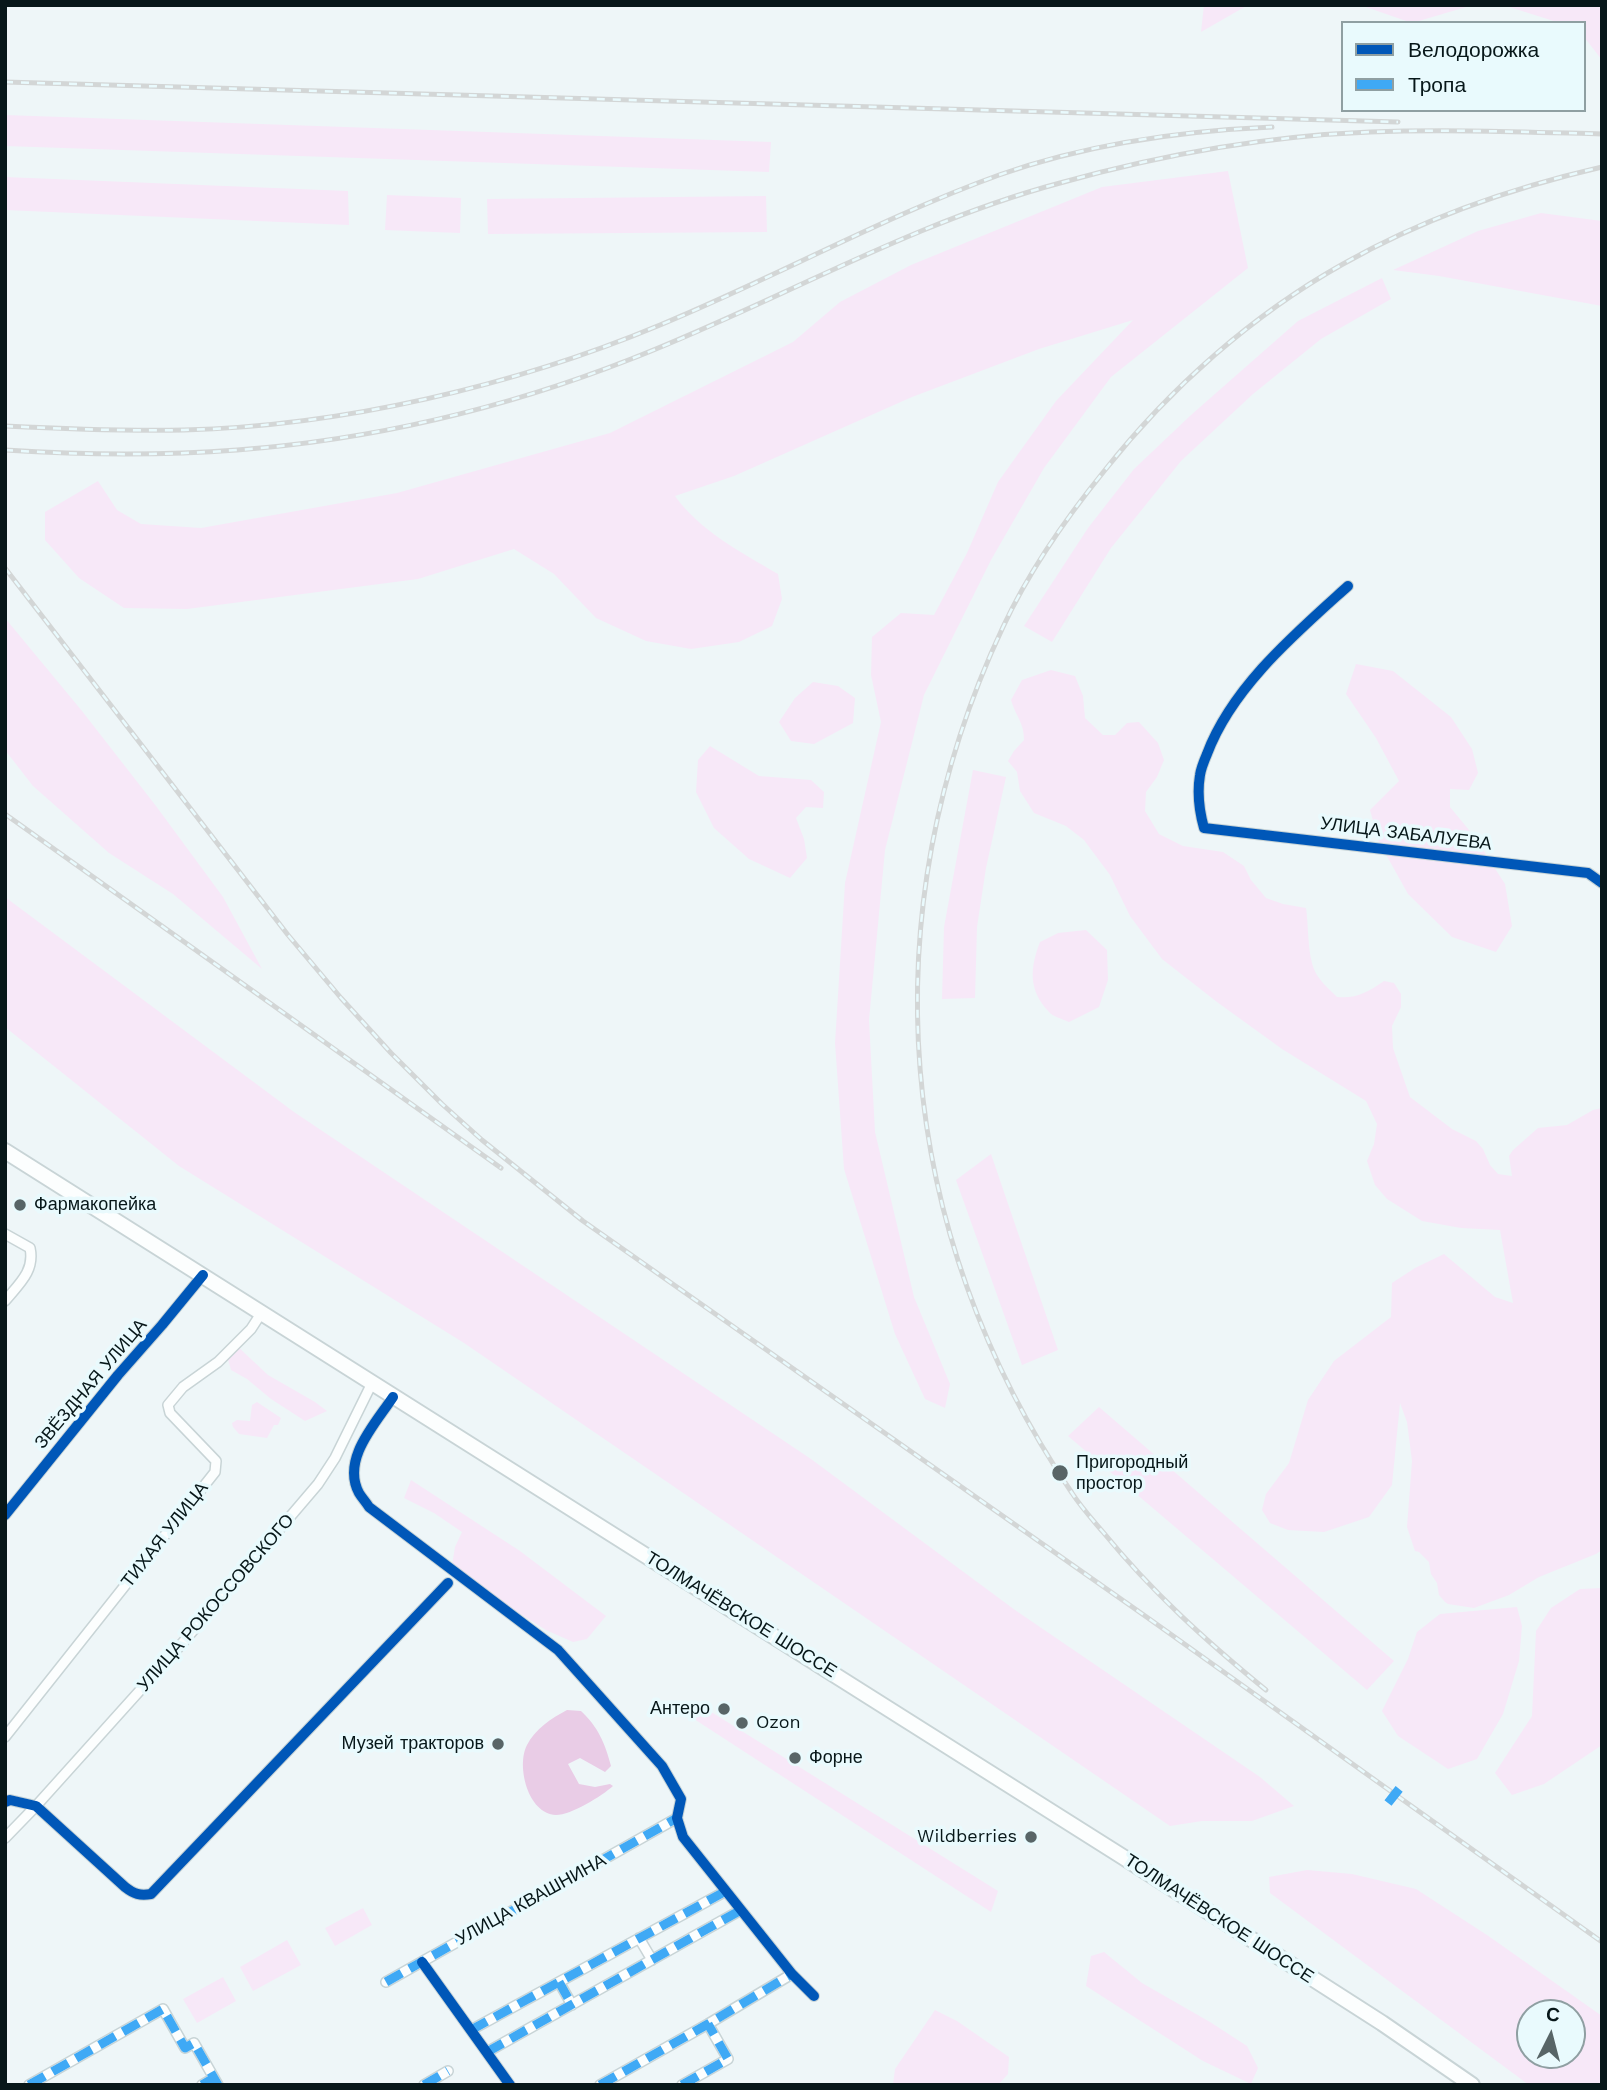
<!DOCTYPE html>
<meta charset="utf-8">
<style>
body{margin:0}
#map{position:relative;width:1607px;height:2090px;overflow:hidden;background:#eef6f8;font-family:"Work Sans",sans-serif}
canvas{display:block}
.frame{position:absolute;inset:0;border:7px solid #071719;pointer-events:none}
.legend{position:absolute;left:1341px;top:21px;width:245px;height:91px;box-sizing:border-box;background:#e9fafd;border:2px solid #8f9fa2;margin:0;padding:9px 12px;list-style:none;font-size:21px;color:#071719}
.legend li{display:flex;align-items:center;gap:14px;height:35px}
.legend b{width:35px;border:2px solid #8f9fa2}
.north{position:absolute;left:1516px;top:1999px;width:70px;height:70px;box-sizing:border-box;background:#e9fafd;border:2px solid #8f9fa2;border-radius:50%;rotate:6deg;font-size:19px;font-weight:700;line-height:28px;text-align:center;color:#071719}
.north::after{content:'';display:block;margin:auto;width:24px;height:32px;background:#586567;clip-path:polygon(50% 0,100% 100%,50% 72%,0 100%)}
</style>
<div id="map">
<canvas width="1607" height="2090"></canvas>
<div class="frame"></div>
<ul class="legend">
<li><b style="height:9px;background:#0057b8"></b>Велодорожка</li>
<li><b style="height:9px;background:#3fa9f5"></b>Тропа</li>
</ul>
<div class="north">С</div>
</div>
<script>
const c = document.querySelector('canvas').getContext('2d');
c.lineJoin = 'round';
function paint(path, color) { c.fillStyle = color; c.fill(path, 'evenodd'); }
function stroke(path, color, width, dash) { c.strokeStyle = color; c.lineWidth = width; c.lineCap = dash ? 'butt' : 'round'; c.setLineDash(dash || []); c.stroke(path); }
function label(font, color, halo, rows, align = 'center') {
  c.font = font + ' "Work Sans",sans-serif'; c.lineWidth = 7; c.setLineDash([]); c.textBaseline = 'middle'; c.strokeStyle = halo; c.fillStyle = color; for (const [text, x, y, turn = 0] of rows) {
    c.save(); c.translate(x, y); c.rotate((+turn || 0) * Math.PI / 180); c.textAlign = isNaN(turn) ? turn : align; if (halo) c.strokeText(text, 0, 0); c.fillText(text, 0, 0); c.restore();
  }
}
paint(new Path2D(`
 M1204,5H1248L1201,32Z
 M1360,5H1473L1412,23Z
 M1503,5H1602V60L1584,37V23H1560Z
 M5,115L771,142L769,172L5,146Z
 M1228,171L1248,268L1111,377L1044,468L991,560L924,695L885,850L869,1020L875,1132L914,1297L950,1384L945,1408L925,1399L895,1334L844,1169L835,1043L845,883L881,722L871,675L872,637L901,613L934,615L967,553L998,482L1056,401L1133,320L1039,349L912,397L734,476L675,496C700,531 741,552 778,574L782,599L772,626L739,642L691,649L646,641L596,618L554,574L514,549L418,579L187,609L124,608L79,578L45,540V512L98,481L117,510L141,524L201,528L397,493L610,433L793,342L840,302L911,265L1102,187Z
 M5,177L348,191L349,225L5,210Z
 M387,195L461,198L460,233L385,230Z
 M766,196L767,232L488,234L487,199Z
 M1541,213L1602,221V306L1439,276L1393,270L1478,231Z
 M1382,278L1391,299L1321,339L1253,394L1181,461L1111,548L1052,642L1024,626L1088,528L1134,469L1191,415L1298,321Z
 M5,618L82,711L156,806L223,897L262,969L173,894L109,853L33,786L5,750Z
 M1356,664L1393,671L1451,717L1472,749L1478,773L1469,790L1450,789V807L1474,836L1505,884L1512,926L1496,952L1452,937L1408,894L1379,842L1370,810L1399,781L1376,738L1346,694Z
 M1051,670L1075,676L1083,696L1085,718L1103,735H1115L1127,723L1139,722L1158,743L1164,760L1157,777L1146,792L1145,811L1159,834L1183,846L1223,852L1244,866L1251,880L1266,898L1283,904L1306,908C1309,928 1307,959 1317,975C1322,983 1330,990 1337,997C1356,999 1368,992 1384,981L1394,983L1401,994V1007L1392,1026L1393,1048L1410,1097L1452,1129L1476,1141L1483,1149L1490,1165L1498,1174L1512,1176L1509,1156L1513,1150L1538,1128L1567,1125L1593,1110L1602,1108V1550L1596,1554L1539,1577L1509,1595L1474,1608L1448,1604L1445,1602L1439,1595L1437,1583L1431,1574L1429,1562L1419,1552L1415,1551L1407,1527L1412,1461L1407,1422L1400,1403L1392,1485L1369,1517L1324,1532L1288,1530L1270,1523L1262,1510L1266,1494L1289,1463L1308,1400L1334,1361L1391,1317L1392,1283L1415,1268L1444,1254L1495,1297L1513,1303L1500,1230L1461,1228L1422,1221L1387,1199L1375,1185L1367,1161L1374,1144L1377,1124L1366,1101L1282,1049L1217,1002L1162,959L1130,916L1110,875L1084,840L1066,826L1034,813L1020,791L1017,772L1008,761L1014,751L1024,740C1024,722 1016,717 1011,700L1022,680Z
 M813,682L838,686L855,698L853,723L814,744L791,741L779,722L795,698Z
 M710,746L759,776L811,780L824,792L823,808L806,807L796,818L804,839L807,858L790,878L749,859L714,828L696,792L698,760Z
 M973,770L1006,777L986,868L977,927L975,998L942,999L944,927Z
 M5,897L294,1112L811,1459L1015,1610L1260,1777L1294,1806L1252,1821H1202L1170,1826L464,1343L179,1166L5,1027Z
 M1086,930L1107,950L1108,980L1099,1007L1069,1022C1063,1019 1053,1017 1049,1012C1028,990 1030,968 1040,942L1058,933Z
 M991,1154L1058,1350L1022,1365L956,1180Z
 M236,1345L268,1375L315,1402L327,1411L305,1421L271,1399L247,1379L231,1370L226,1352Z
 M257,1402L281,1418L278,1425H274L267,1438L239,1434L233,1427L232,1423L237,1420L250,1421L252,1405Z
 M1099,1407L1394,1661L1367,1690L1068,1436Z
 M411,1480L520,1551L606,1616L587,1639L573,1642L546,1630L517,1612L452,1565L455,1547L462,1532L434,1513L404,1498Z
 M1602,1588V1745L1544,1784L1512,1795L1495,1773L1532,1716L1536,1631L1551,1608L1580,1589Z
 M1517,1607L1522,1626L1519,1661L1503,1714L1477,1759L1448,1769L1398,1736L1382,1711L1408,1659L1417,1632L1440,1614Z
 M700,1705L998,1891L991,1912L691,1717Z
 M1307,1870L1352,1874L1416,1889L1487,1935L1602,2016V2085H1529L1270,1893L1269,1877ZM1530,2013H1572V2055H1530Z
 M363,1908L372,1925L335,1946L325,1928Z
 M287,1940L301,1965L253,1991L240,1967Z
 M1104,1952L1142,1983L1210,2022L1247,2046L1258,2068L1251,2084L1203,2061L1086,1986L1091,1956Z
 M223,1977L236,2001L197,2023L183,1999Z
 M935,2010L957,2021L1009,2057L1008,2074L998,2085H893L895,2069Z`), '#f7e8f8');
paint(new Path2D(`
 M567,1710L581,1711C598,1727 605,1743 611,1766L605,1772L580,1758L568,1764L579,1784L595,1787L610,1784L613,1786C602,1796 571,1815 556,1815C528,1814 516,1766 527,1745C535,1729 552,1718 567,1710Z`), '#e9cce6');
const street = new Path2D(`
 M1348,586C1296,633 1232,687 1207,754C1204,761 1201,768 1200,775C1197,793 1199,810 1204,828L1588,873L1602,883
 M5,1234L30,1248C35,1271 19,1284 5,1301
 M393,1397C376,1423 341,1459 359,1493C362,1498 366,1502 369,1507L558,1650L662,1766L681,1799L677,1818L683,1837L792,1974L814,1996
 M5,1515L118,1375L162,1325L203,1275
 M5,1737L215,1472L216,1461L170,1413L168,1405L183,1387L218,1362L251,1329L262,1312
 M5,1802L10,1800L36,1806L125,1887C134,1894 140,1896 151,1894L448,1583
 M5,1838L36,1806L179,1647L318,1484L335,1458L372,1383
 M639,1938L652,1960
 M422,1962L510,2085
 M386,1982L677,1818
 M559,1982L572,2005
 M471,2030L726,1891
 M487,2052L741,1910
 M29,2085L163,2009L185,2048L194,2043L218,2085
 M202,2085L214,2078
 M424,2085L448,2071
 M600,2085L708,2024L792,1974
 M682,2085L728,2059L708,2024`);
const primary = new Path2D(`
 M5,1151L1123,1857L1382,2023L1472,2085`);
stroke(street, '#c8d4d6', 12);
stroke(primary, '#c8d4d6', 18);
stroke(street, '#fcfefe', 9);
stroke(primary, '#fcfefe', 14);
const rail = new Path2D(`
 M5,82L1398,122
 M5,426C65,429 124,431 184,430C342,426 514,386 660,325C774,278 883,217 999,175C1087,144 1179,131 1272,127
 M5,450C82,455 160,456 237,450C371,440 506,408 631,359C775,303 910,223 1060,183C1160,155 1266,136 1370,132C1447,129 1525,132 1602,134
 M5,568L288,935L341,998L391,1053L442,1104L482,1140L583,1221L1148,1618L1602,1942
 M5,814L501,1168
 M1266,1690C1206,1641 1152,1592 1103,1532C1092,1519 1081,1507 1072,1493C894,1231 868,914 1003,627C1029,571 1066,518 1105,470C1170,388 1252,315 1343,264C1424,218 1511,188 1602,167`);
stroke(rail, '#d3d6d6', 5);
stroke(rail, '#e9fafd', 2.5, [8]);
stroke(new Path2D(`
 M1388,1803L1403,1784
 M386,1982L677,1818
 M559,1982L572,2005
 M471,2030L726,1891
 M487,2052L741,1910
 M29,2085L163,2009L185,2048L194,2043L218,2085
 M202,2085L214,2078
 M424,2085L448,2071
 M600,2085L708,2024L792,1974
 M682,2085L728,2059L708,2024`), '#3fa9f5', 9, [18, 9]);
stroke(new Path2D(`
 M1348,586C1296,633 1232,687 1207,754C1204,761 1201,768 1200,775C1197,793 1199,810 1204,828L1588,873L1602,883
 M393,1397C376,1423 341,1459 359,1493C362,1498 366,1502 369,1507L558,1650L662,1766L681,1799L677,1818L683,1837L792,1974L814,1996
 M5,1515L118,1375L162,1325L203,1275
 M5,1802L10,1800L36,1806L125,1887C134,1894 140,1896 151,1894L448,1583
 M422,1962L510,2085`), '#0057b8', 10);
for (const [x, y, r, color] of [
 [20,1205,7,"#586567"],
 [1060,1473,9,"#586567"],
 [724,1709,7,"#586567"],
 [742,1723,7,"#586567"],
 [498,1744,7,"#586567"],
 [795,1758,7,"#586567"],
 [1031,1837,7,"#586567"]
]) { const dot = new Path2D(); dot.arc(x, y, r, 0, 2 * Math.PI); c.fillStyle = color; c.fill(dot); stroke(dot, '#e9fafd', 2.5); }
label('18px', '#071719', '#e9fafd', [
 ["УЛИЦА ЗАБАЛУЕВА",1406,834,7],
 ["ЗВЁЗДНАЯ УЛИЦА",91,1384,-50],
 ["ТИХАЯ УЛИЦА",165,1535,-52],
 ["УЛИЦА РОКОССОВСКОГО",216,1603,-49],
 ["ТОЛМАЧЁВСКОЕ ШОССЕ",741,1615,32],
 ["УЛИЦА КВАШНИНА",531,1900,-29],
 ["ТОЛМАЧЁВСКОЕ ШОССЕ",1219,1919,33]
]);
label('18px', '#071719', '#e9fafd', [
 ["Фармакопейка",34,1205],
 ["Пригородный",1076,1463],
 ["простор",1076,1484],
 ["Антеро",710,1709,"right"],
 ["Ozon",756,1723],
 ["Музей тракторов",484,1744,"right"],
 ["Форне",809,1758],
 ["Wildberries",1017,1837,"right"]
], 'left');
</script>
